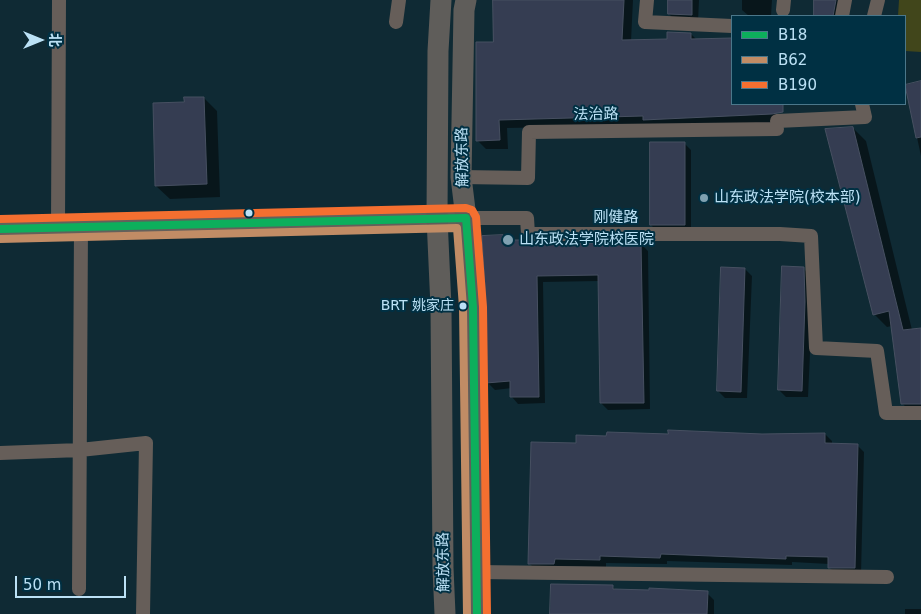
<!DOCTYPE html>
<meta charset="utf-8">
<style>
body{margin:0}
#map{position:relative;width:921px;height:614px;overflow:hidden;background:#0f2a34;font-family:"DejaVu Sans","Noto Sans SC",sans-serif}
canvas{display:block}
.legend{position:absolute;left:731px;top:15px;width:175px;height:90px;box-sizing:border-box;background:#003043;border:1px solid #4b778a;margin:0;padding:6px 9px;list-style:none;font-size:15px;color:#bbe1f5}
.legend li{display:flex;align-items:center;gap:10px;height:25px}
.legend b{width:25px;border:1px solid #4b778a}
.north{position:absolute;left:15px;top:15px;width:50px;height:50px;-webkit-text-stroke:4px #003043;paint-order:stroke;rotate:90deg;font-size:14px;font-weight:700;line-height:20px;text-align:center;color:#bbe1f5}
.north::after{content:'';display:block;margin:auto;width:18px;height:22px;background:#bbe1f5;clip-path:polygon(50% 0,100% 100%,50% 72%,0 100%)}
.scale{position:absolute;left:15px;top:576px;width:111px;height:22px;box-sizing:border-box;border:2px solid #bbe1f5;border-top:0;padding-left:6px;font-size:15px;line-height:18px;white-space:nowrap;color:#bbe1f5;-webkit-text-stroke:4px #003043;paint-order:stroke}
</style>
<div id="map">
<canvas width="921" height="614"></canvas>
<ul class="legend">
<li><b style="height:6px;background:#0daf5c"></b>B18</li>
<li><b style="height:6px;background:#c18c65"></b>B62</li>
<li><b style="height:6px;background:#f46f30"></b>B190</li>
</ul>
<div class="north">北</div>
<div class="scale">50 m</div>
</div>
<script>
const c = document.querySelector('canvas').getContext('2d');
c.lineJoin = 'round';
function paint(path, color) { c.fillStyle = color; c.fill(path, 'evenodd'); }
function stroke(path, color, width, dash) { c.strokeStyle = color; c.lineWidth = width; c.lineCap = dash ? 'butt' : 'round'; c.setLineDash(dash || []); c.stroke(path); }
function label(font, color, halo, rows, align = 'center') {
  c.font = font + ' "DejaVu Sans","Noto Sans SC",sans-serif'; c.lineWidth = 4; c.setLineDash([]); c.textBaseline = 'middle'; c.strokeStyle = halo; c.fillStyle = color; for (const [text, x, y, turn = 0] of rows) {
    c.save(); c.translate(x, y); c.rotate((+turn || 0) * Math.PI / 180); c.textAlign = isNaN(turn) ? turn : align; if (halo) c.strokeText(text, 0, 0); c.fillText(text, 0, 0); c.restore();
  }
}
paint(new Path2D(`
 M899,0H921V52L905,51V16H898Z`), '#41461b');
paint(new Path2D(`
 M495,0H633L631,41H668L691,34L697,40L732,39V104H776V123L507,128L508,149H486L477,140L494,43Z
 M669,0H699L698,22L676,21L669,14Z
 M742,0H772L771,16H749L742,10Z
 M816,0H845L841,16H815Z
 M921,82V156L906,86Z
 M204,98L217,111L220,197L170,199L156,186L186,103Z
 M853,128L866,141L912,330L921,329V417H915L903,404L892,326L887,327L874,314Z
 M684,143L691,150V232H658L651,225Z
 M502,236L507,241L528,244H641L648,251L650,409L608,410L601,403L599,281L543,282L545,403L518,404L512,397V388L495,390L488,383Z
 M803,268L810,275L812,310L808,397H786L779,390Z
 M745,269L752,276L747,398H725L718,391Z
 M825,434L832,441V445H857L864,452L861,574H836L829,567V564L792,562V565L667,561V564L606,563V567L561,566V570H536L529,563L577,445L762,435Z
 M612,586L617,591L707,593L714,600V614H552Z
 M905,609H921V614H905Z`), '#0007');
const building = new Path2D(`
 M493,0H624L622,40L667,39V32L691,33V39L732,38V104H783V112L772,114L643,120V116L499,120L500,140L476,141V42H493Z
 M668,0H692V15L668,14Z
 M814,0H836L833,16H814Z
 M921,81V137L916,138L905,85Z
 M184,97H204L207,184L155,186L153,103L184,102Z
 M853,127L903,330L921,328V404H901L889,311L873,315L825,129Z
 M650,142H685V225H650Z
 M503,235V240H521L528,243H641L644,403H600L598,275L537,276L539,397H510V381L486,383V307L482,236Z
 M782,266L804,267L805,302L802,391L778,390Z
 M721,267L745,268L741,392L717,391Z
 M668,430L762,434L825,433V443L858,444L855,568H828V557L786,556V559L661,554L660,558L600,556V560L555,559L554,564H528L531,442L576,443V435L606,436L607,432L668,434Z
 M551,584L613,585V589L649,590V588L708,591L707,614H550Z`);
paint(building, '#353d52');
stroke(building, '#475061', 1);
stroke(new Path2D(`
 M647,0L645,22L732,26
 M783,10L784,0
 M842,16L845,0
 M874,16L878,0
 M396,22L399,0
 M777,121L865,117L862,104
 M461,177L528,178L529,132L777,129
 M466,218H527L528,234H780L811,236L816,348L877,351L886,413H921
 M58,226L59,0
 M0,453L80,450L146,443L143,614
 M477,572L887,577
 M79,589L81,226`), '#665e59', 14);
stroke(new Path2D(`
 M0,229L466,218`), '#64605b', 19);
stroke(new Path2D(`
 M441,0L438,51L437,218L441,307L443,568L445,614
 M466,0L464,10L461,177L466,218L473,307L477,614`), '#5f5d5a', 21);
stroke(new Path2D(`
 M0,229L466,218L473,307L477,614`), '#0daf5c', 8);
stroke(new Path2D(`
 M0,239L457,228L463,307L467,614`), '#c18c65', 8);
stroke(new Path2D(`
 M0,219L466,208L472,210L476,217L483,307L487,614`), '#f46f30', 8);
for (const [x, y, r, color] of [
 [704,198,5,"#7fa1b1"],
 [249,213,4.5,"#bbe1f5"],
 [508,240,6,"#7fa1b1"],
 [463,306,4.5,"#bbe1f5"]
]) { const dot = new Path2D(); dot.arc(x, y, r, 0, 2 * Math.PI); c.fillStyle = color; c.fill(dot); stroke(dot, '#003043', 2); }
label('14px', '#bbe1f5', '#003043', [
 ["BRT 姚家庄",454,306]
], 'right');
label('15px', '#bbe1f5', '#003043', [
 ["法治路",596,115,-1],
 ["解放东路",463,157,-91],
 ["刚健路",616,218],
 ["解放东路",444,562,-91]
]);
label('15px', '#bbe1f5', '#003043', [
 ["山东政法学院(校本部)",714,198],
 ["山东政法学院校医院",519,240]
], 'left');
</script>
